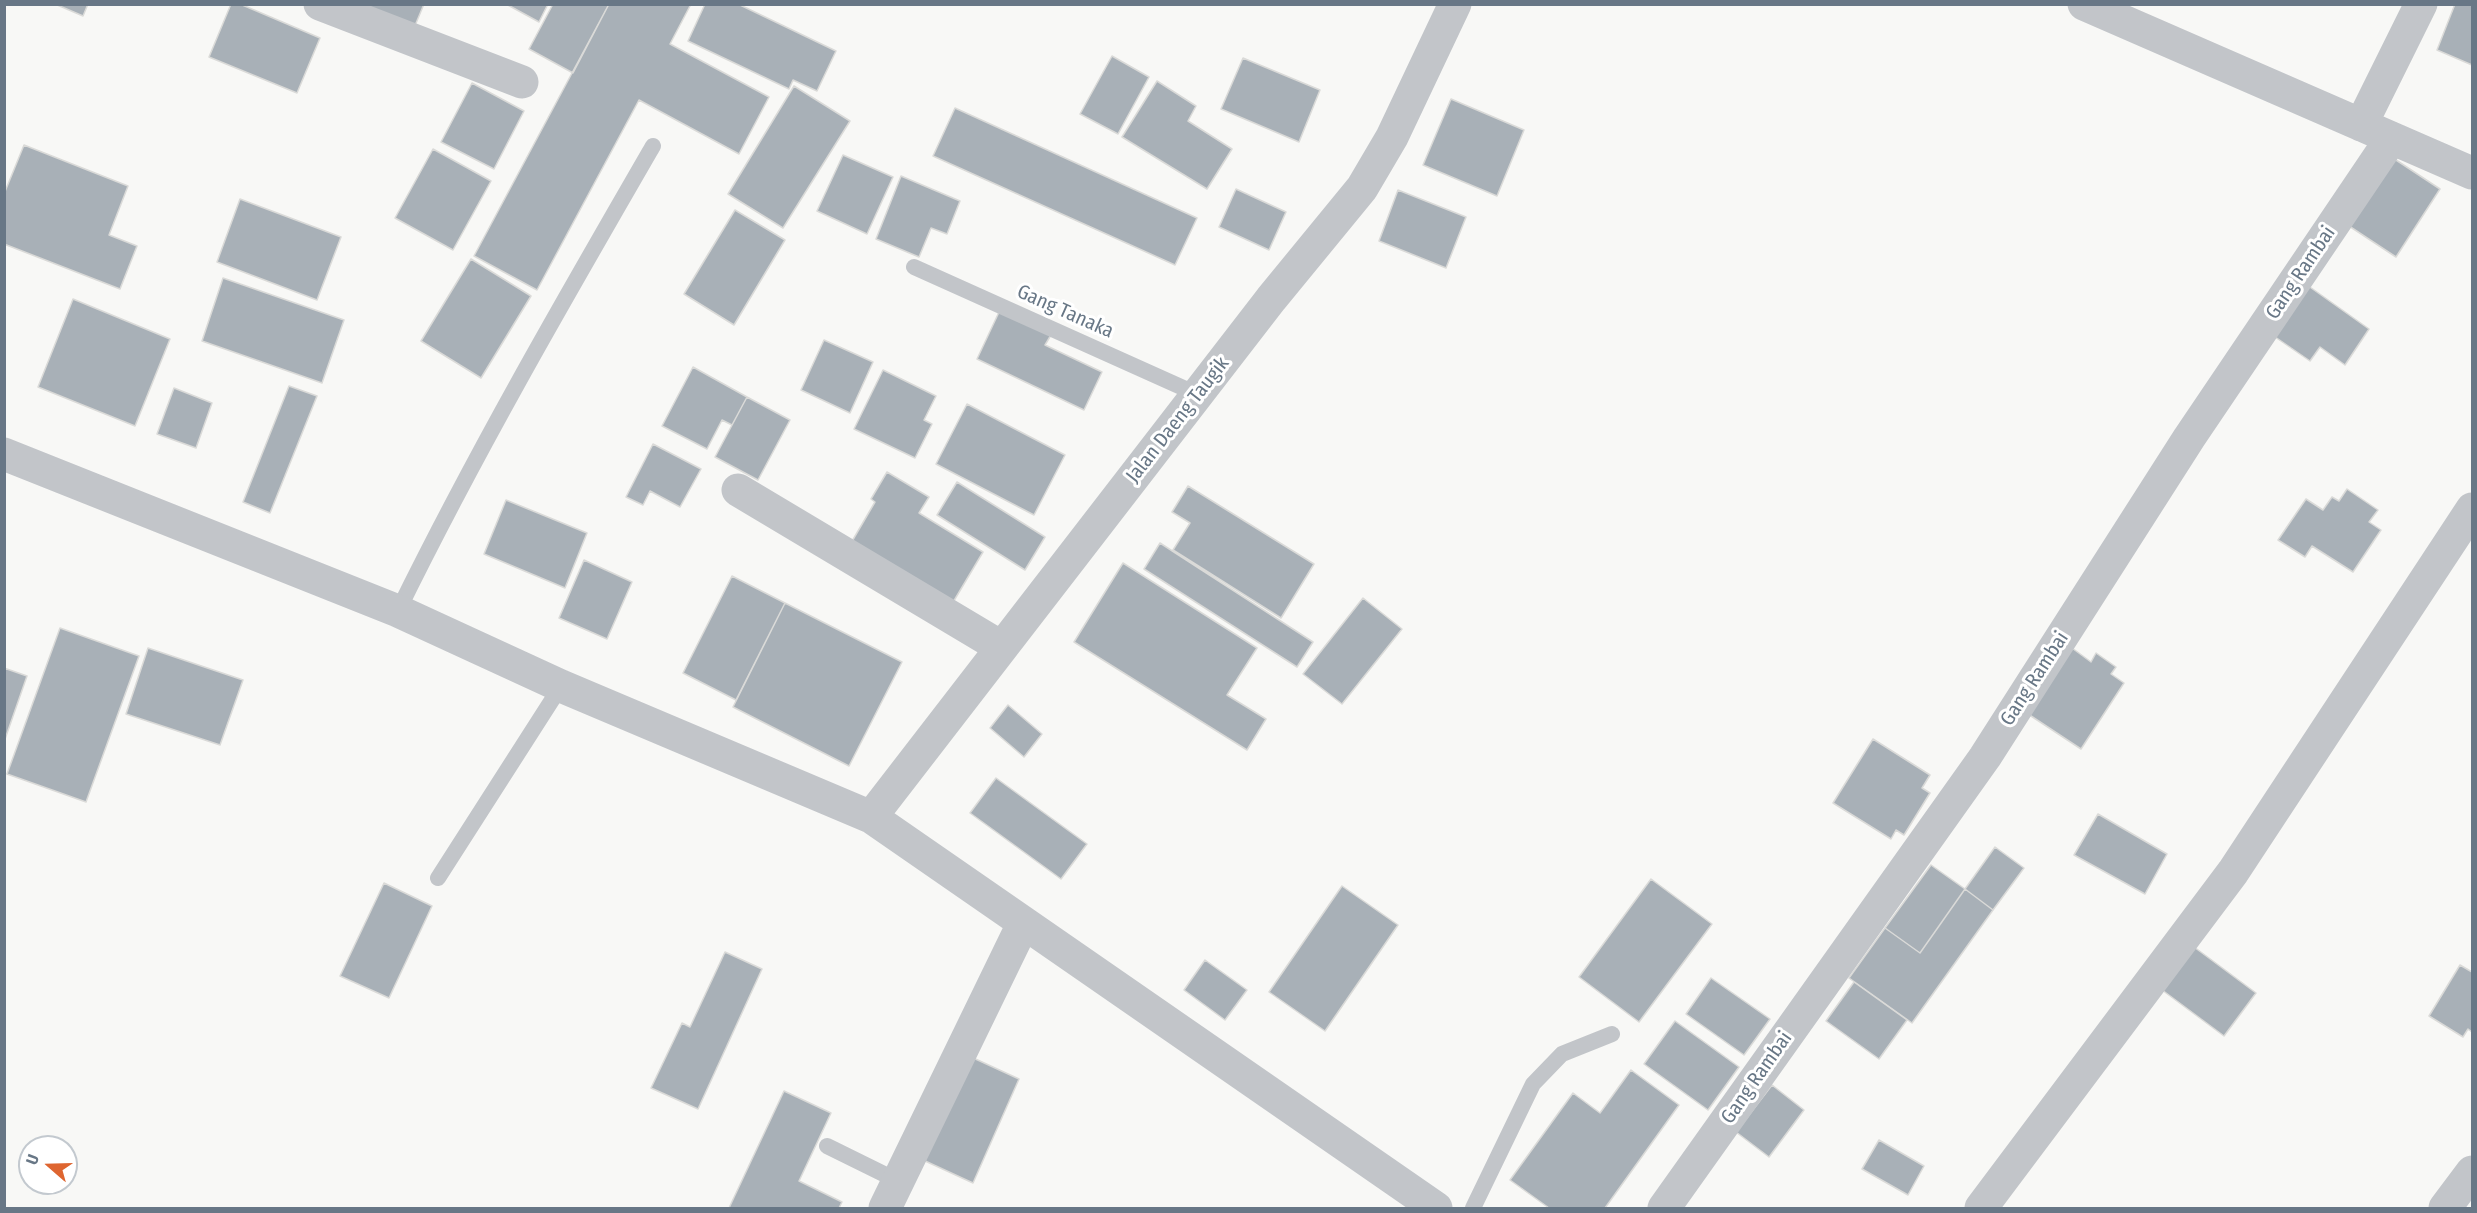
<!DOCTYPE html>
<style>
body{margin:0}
#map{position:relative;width:2477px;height:1213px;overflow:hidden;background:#f8f8f6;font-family:"Fira Sans Condensed",sans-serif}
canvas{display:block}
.frame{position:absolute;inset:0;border:6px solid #687786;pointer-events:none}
.north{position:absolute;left:18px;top:1135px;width:60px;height:60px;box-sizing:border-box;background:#fff;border:2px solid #c3c9cf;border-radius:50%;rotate:290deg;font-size:16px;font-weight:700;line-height:24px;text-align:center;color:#687786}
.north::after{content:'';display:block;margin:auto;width:21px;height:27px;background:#de6530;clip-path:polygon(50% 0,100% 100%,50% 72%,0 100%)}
</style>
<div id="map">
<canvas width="2477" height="1213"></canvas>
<div class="frame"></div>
<div class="north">U</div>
</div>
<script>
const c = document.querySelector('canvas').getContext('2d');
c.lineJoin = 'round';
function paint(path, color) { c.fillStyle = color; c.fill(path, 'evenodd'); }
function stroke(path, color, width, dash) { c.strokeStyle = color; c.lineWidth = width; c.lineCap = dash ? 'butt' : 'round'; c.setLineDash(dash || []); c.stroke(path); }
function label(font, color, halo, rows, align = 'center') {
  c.font = font + ' "Fira Sans Condensed",sans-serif'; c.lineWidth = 6; c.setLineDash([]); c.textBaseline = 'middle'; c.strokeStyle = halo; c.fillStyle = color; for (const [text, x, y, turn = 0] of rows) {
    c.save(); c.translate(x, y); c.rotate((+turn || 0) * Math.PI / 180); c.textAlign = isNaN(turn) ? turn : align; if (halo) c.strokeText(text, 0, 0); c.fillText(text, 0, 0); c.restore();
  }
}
const building = new Path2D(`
 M55,4H88L83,16Z
 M231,4H240L320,38L297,93L209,57Z
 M362,4H424L414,28Z
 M506,4H548L539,22Z
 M553,4H609L573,73L529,49Z
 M609,4H691L670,44L769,97L739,154L639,100L537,290L474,256Z
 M705,4H738L836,51L817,91L793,80L789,89L688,41Z
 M2455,4H2472V65L2437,50Z
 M1112,56L1149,77L1118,134L1080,114Z
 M1243,58L1320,90L1299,142L1221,109Z
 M1157,81L1196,106L1188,121L1232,149L1207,189L1122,137Z
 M472,83L524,111L494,169L441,142Z
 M794,86L850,121L783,228L728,194Z
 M1451,99L1524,130L1497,196L1423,165Z
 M955,108L1197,218L1175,265L933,156Z
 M24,145L128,186L109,235L137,246L120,289L4,244V194Z
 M433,149L491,181L453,250L395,218Z
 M843,155L893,177L867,234L817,211Z
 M2393,158L2440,189L2396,257L2349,226Z
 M901,176L960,201L947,234L931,228L919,257L876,239Z
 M1236,189L1286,212L1269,250L1219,227Z
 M1398,190L1466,217L1446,268L1379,241Z
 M240,199L341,237L317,300L217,262Z
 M735,210L785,240L734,325L684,294Z
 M471,259L531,296L481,378L421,341Z
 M223,278L344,320L322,383L202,341Z
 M2300,280L2369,329L2345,365L2320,347L2310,361L2265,330Z
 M73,299L170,339L135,426L38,387Z
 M1000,310L1051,335L1045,345L1102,372L1084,410L977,359Z
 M824,340L873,362L850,413L801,390Z
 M693,367L747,397L732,425L722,420L707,449L662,426Z
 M883,370L936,396L924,420L932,424L915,458L854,429Z
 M289,386L317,396L270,513L243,502Z
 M174,388L212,403L196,448L157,434Z
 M747,397L790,420L758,480L715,457Z
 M967,404L1065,455L1034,515L936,464Z
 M653,444L701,469L680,507L650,491L643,505L626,497Z
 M887,472L929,497L919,513L983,552L952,604L851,543L875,502L871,499Z
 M957,482L1045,537L1025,570L937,515Z
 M1188,486L1314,564L1281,618L1173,550L1190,523L1172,512Z
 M2347,489L2378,510L2369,522L2381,530L2353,572L2312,546L2305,557L2278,540L2306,499L2323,510L2332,497L2339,501Z
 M506,500L587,533L565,588L484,554Z
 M1160,543L1313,642L1297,667L1144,569Z
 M584,560L632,582L607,639L559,618Z
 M1123,563L1257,648L1227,695L1266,719L1247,750L1074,642Z
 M732,576L785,603L736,700L683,673Z
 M1363,598L1402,629L1342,704L1303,674Z
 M785,603L902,662L849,766L733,707Z
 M60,628L139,656L86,802L7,774Z
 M148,648L243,680L220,745L126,714Z
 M2072,648L2091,662L2096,653L2116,667L2111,674L2124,683L2081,749L2028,714Z
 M4,668L27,676L4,742Z
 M1008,705L1042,734L1024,757L990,728Z
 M1873,739L1930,775L1922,788L1930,793L1904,835L1896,830L1891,839L1833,803Z
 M996,778L1087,844L1061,879L970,813Z
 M2098,814L2167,854L2145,894L2074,855Z
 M1995,847L2024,868L1993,910L1965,889Z
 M1931,865L1965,889L1920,953L1885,928Z
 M1651,879L1712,924L1639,1022L1579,977Z
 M384,883L432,906L389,998L340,976Z
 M1342,886L1398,925L1325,1031L1269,992Z
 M1965,889L1993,910L1912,1023L1849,978L1885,928L1920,953Z
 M2186,941L2256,993L2224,1036L2154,984Z
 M725,952L762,969L698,1109L651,1088L682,1023L690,1027Z
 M1205,960L1247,990L1225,1020L1184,990Z
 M2460,965L2472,972V1032L2468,1029L2463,1037L2429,1016Z
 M1711,978L1770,1019L1744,1055L1686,1014Z
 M1854,982L1907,1020L1879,1059L1826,1021Z
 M1675,1021L1739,1067L1708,1110L1644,1064Z
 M969,1056L1019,1079L973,1183L923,1160Z
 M1631,1070L1679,1105L1605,1208H1549L1510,1180L1573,1093L1600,1113Z
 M1772,1085L1804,1110L1769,1157L1736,1132Z
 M784,1091L831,1113L799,1181L842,1202L839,1208H729Z
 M1879,1140L1924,1166L1908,1195L1862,1169Z`);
paint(building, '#a8b0b7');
stroke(building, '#dadad8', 1.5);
stroke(new Path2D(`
 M914,267L1199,395
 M398,611C476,452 564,300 653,146
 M438,878L561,686
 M827,1146L898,1181
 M1473,1208L1533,1084L1562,1054L1612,1034`), '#c2c5c9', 16);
stroke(new Path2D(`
 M320,4L522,82
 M2084,4L2472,173
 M2361,125L2421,4
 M4,454L398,611L561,686L871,817L1436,1208
 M738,490L1001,647
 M871,817L1271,299L1362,188L1392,137L1455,4
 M885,1208L1023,924
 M1664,1208L1985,757L2189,438L2391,139
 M1981,1208L2233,872L2472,509
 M2445,1208L2472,1172`), '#c2c5c9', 33);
label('20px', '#687786', '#fff', [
 ["Gang Rambai",2301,273,-56],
 ["Gang Tanaka",1065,312,24],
 ["Jalan Daeng Taugik",1178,420,-52],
 ["Gang Rambai",2035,679,-57],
 ["Gang Rambai",1757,1078,-55]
]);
</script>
